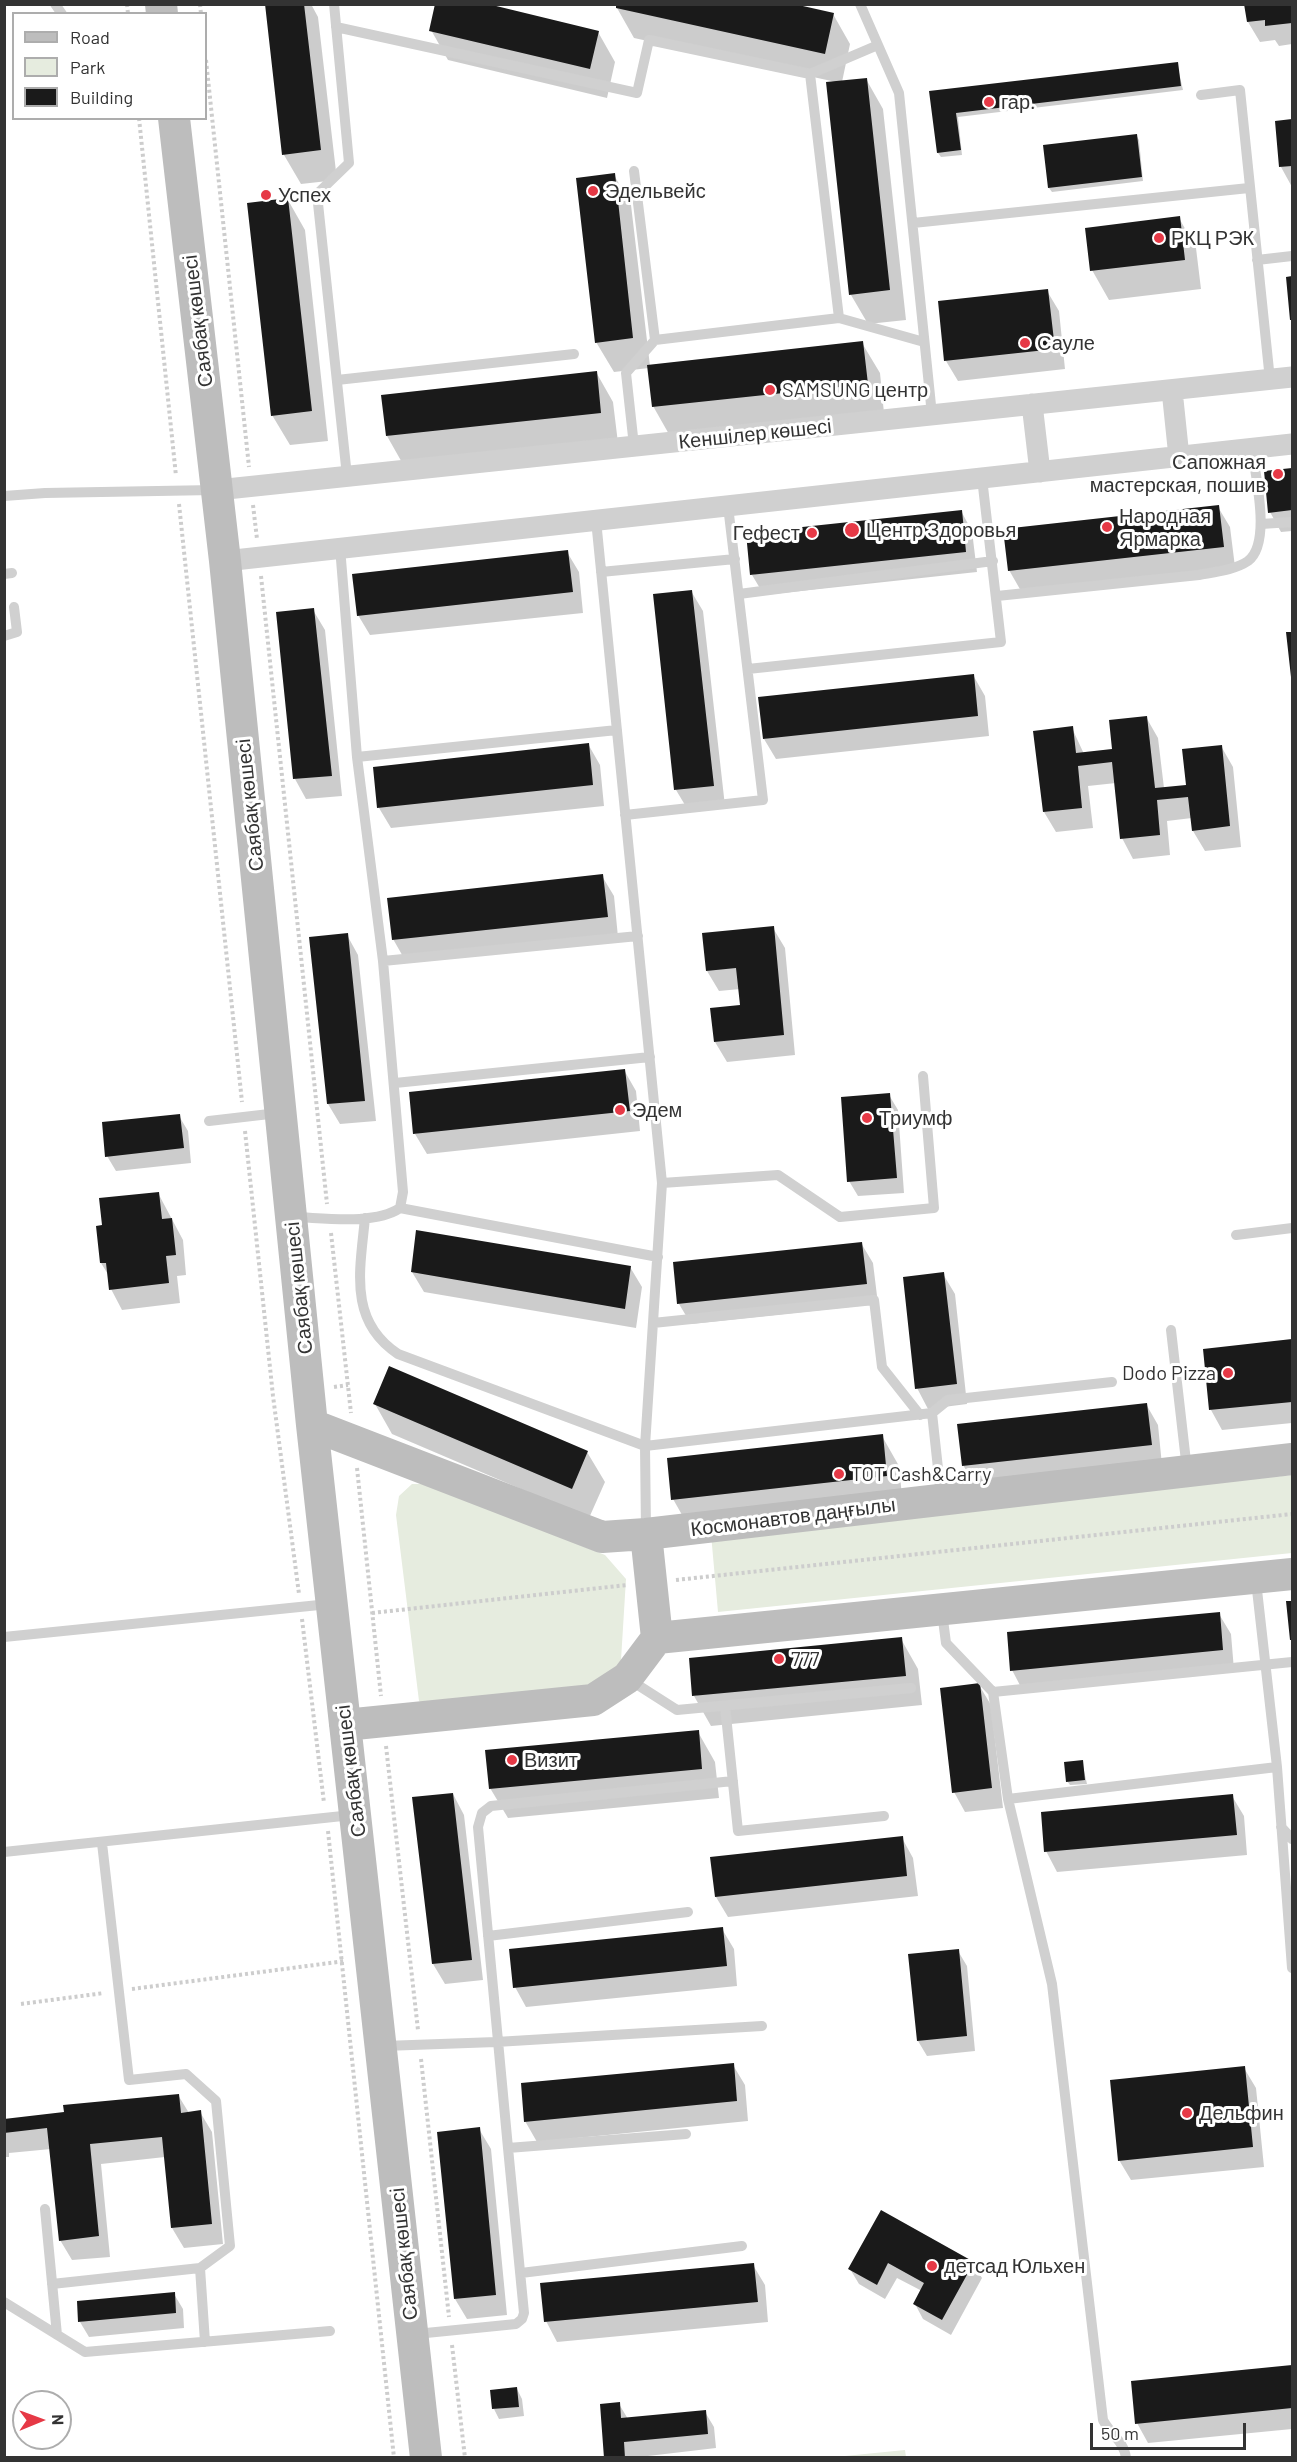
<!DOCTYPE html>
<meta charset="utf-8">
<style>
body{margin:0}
#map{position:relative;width:1297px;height:2462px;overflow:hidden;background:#fff;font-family:Barlow,sans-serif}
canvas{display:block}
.frame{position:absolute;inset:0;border:6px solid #333;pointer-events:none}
.legend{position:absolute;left:12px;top:12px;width:195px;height:108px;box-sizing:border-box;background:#fff;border:2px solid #adadad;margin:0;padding:8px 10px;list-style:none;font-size:18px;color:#333}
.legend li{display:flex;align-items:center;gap:12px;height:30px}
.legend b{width:30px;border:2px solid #adadad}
.north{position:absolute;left:12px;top:2390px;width:60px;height:60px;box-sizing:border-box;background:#fff;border:2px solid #adadad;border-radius:50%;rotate:89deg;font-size:16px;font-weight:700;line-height:24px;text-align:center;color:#333}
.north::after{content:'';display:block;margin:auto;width:21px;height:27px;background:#e63946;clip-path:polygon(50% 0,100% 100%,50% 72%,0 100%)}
.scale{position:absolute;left:1090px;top:2423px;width:156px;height:27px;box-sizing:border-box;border:3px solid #333;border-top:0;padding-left:8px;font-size:18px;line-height:21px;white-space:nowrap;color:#333;-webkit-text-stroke:4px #fff;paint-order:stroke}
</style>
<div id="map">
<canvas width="1297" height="2462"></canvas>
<div class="frame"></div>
<ul class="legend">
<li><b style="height:8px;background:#bdbdbd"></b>Road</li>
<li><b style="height:16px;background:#e6ecdf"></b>Park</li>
<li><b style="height:16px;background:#1a1a1a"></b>Building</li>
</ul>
<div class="north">N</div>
<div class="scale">50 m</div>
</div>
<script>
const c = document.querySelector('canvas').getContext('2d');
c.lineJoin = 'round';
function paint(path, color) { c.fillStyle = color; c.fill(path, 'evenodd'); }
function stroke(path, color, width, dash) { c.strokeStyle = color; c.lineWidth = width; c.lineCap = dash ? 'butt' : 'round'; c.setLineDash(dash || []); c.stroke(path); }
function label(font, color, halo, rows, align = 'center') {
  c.font = font + ' Barlow,sans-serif'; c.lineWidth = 6; c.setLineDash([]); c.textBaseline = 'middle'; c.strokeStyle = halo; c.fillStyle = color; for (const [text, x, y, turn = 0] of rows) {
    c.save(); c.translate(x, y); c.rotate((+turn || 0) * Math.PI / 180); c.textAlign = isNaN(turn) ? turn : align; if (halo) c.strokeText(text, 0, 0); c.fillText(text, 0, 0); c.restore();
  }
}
paint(new Path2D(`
 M1292,1475V1553L718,1612L711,1534Z
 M412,1484H426L605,1555L626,1579L621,1660L606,1682L434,1710L419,1701L396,1515L399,1496Z
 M905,2450L906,2457H835Z`), '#e6ecdf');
paint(new Path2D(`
 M267,4H311L318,17L337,180L301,184L284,155Z
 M1246,4H1292V44L1279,46L1275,40L1260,42L1248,22Z
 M617,8L833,14L850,44L842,82L866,79L883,109L906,320L868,324L851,295L836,82L634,38Z
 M431,30L598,32L615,62L607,98L448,60Z
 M1177,64L1183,90L958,117L962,155L941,157L938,153L931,92Z
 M1292,121V187L1281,167L1276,122Z
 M1136,135L1139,140L1143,181L1052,192L1049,188Z
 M614,175L631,205L650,366L862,343L880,373L884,413L670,436L653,406L649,368L614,372L596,342Z
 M288,200L305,230L328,441L290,445L272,415Z
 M1179,218L1196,248L1201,289L1109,300L1092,270Z
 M1287,278H1292V321V320Z
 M1047,291L1059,311L1065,369L958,381L946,361L940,303Z
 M596,372L613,402L618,443L404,466L387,436Z
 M1292,469V531L1281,532L1270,512L1265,472Z
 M1218,507L1230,527L1235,567L1021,591L1009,570Z
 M961,511L972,531L977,572L764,595L752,575Z
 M567,552L579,572L583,613L370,635L358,615Z
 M691,591L703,611L725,806L688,810L676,790L654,596Z
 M313,610L325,630L342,796L306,799L295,779L277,614Z
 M1292,633V674L1288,634Z
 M973,675L985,696L989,736L776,759L764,739Z
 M1146,717L1158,738L1164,788L1187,786L1221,746L1233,767L1241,847L1205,851L1193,831L1192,818L1167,821L1170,855L1133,859L1122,838L1116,783L1088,786L1093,828L1056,832L1044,812L1072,728L1084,754L1114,750Z
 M588,744L600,765L604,806L391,828L379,808L374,768Z
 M602,876L614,896L618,937L405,960L393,939Z
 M773,928L785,948L795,1055L727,1062L715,1042L741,1006L740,989L719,991L707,971Z
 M347,935L358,955L376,1121L340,1124L328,1104Z
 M624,1070L636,1091L640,1131L427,1154L415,1134Z
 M889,1095L898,1110L904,1193L858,1196L849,1181Z
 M179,1116L188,1131L191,1163L116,1171L107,1156Z
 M158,1193L183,1240L186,1275L177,1276L180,1303L122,1310L111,1289L109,1276L101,1263L104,1227Z
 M861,1243L873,1263L878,1304L691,1324L679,1304L675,1264Z
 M630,1267L642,1287L636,1328L424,1292L412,1272Z
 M943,1274L955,1294L967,1404L928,1409L917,1388Z
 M1292,1341V1423L1222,1430L1211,1410L1204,1350Z
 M375,1404L587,1452L605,1482L589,1518L392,1434Z
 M1146,1404L1158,1425L1162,1465L975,1485L963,1465Z
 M882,1436L899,1466L903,1506L690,1529L673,1499Z
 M1292,1602V1642L1288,1603Z
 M1219,1614L1231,1634L1234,1670L1023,1691L1012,1670Z
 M901,1639L918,1669L922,1705L711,1726L694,1696Z
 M979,1685L991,1705L1003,1808L965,1812L954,1792Z
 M698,1732L715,1762L719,1798L508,1818L490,1788Z
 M1082,1762L1087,1784L1070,1785L1067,1781Z
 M453,1794L464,1815L483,1980L445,1984L433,1964L414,1799Z
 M1232,1796L1244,1816L1247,1855L1057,1872L1046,1851Z
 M902,1838L913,1858L918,1896L728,1917L716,1897L712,1859Z
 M722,1929L734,1949L737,1986L526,2007L515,1987Z
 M958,1951L967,1966L975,2051L927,2056L918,2041Z
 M733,2065L745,2085L748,2121L537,2142L525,2121Z
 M1244,2068L1256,2088L1264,2167L1131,2180L1119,2160Z
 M178,2095L189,2113L200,2112L212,2132L223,2244L184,2248L172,2228L165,2157L101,2164L110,2257L72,2260L60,2240L51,2149L9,2153V2157H4V2112L5,2120L66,2114Z
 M479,2129L491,2149L507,2315L467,2319L455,2299Z
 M881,2212L973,2263L982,2278L951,2335L923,2319L915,2304L922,2291L897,2278L885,2299L859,2284L850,2269Z
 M753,2265L765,2285L768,2322L557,2342L546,2321Z
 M174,2294L183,2309L184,2328L89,2337L80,2322Z
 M1292,2366V2429L1148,2443L1137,2423L1132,2382Z
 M517,2389L522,2399L524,2416L499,2419L494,2409Z
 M619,2404L628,2419L705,2412L714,2427L716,2448L631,2458H606Z`), '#0003');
paint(new Path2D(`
 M265,4H304L321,150L282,155Z
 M435,4H488L599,31L590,69L429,31Z
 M616,4H794L834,13L825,54L616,8Z
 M1244,4H1292V23L1265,26V20L1247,22Z
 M1178,62L1181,86L956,113L961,150L937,153L929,91Z
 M867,78L890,290L849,295L826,82Z
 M1292,119V166L1279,167L1275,121Z
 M1137,134L1142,177L1048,188L1043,145Z
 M615,173L633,338L595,343L576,178Z
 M288,198L312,411L271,416L247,203Z
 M1180,216L1185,260L1090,271L1085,228Z
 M1292,276V320H1290L1286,277Z
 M1048,289L1055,349L944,361L938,301Z
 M863,341L868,384L652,407L647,365Z
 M597,371L601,413L386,436L381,395Z
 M1292,468V510L1268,513L1264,471Z
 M1219,505L1224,547L1008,571L1003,529Z
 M962,510L966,552L750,575L746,533Z
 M568,550L573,592L357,616L352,574Z
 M692,590L714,786L674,790L653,594Z
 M314,608L332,776L293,779L276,612Z
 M1286,632H1292V677H1291Z
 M974,674L978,716L763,739L758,697Z
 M1147,716L1155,788L1186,785L1182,749L1222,745L1230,826L1192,831L1188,797L1157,800L1160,835L1120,839L1112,762L1078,766L1082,808L1043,812L1033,731L1073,726L1076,753L1112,749L1109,720Z
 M589,743L593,785L377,808L373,767Z
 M603,874L608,917L392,940L387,898Z
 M774,926L784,1035L714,1042L710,1008L740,1005L736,968L706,971L702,933Z
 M348,933L365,1101L327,1104L309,937Z
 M625,1069L630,1111L413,1134L409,1092Z
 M890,1093L897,1178L847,1182L841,1097Z
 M180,1114L184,1148L105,1157L102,1122Z
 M159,1192L162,1219L172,1218L176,1255L166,1256L169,1283L109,1290L106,1263H100L96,1226L102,1225L99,1198Z
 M416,1230L631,1266L625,1309L411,1272Z
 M862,1242L867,1284L677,1304L673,1262Z
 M944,1272L957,1384L915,1389L903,1277Z
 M1292,1339V1402L1209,1410L1203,1349Z
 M389,1366L588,1451L572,1489L373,1404Z
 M1147,1403L1152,1445L962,1466L957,1424Z
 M883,1434L887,1476L671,1500L667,1458Z
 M1286,1601H1292V1640H1290Z
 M1220,1612L1223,1650L1010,1671L1007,1632Z
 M902,1637L906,1676L692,1696L689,1658Z
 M980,1683L992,1788L952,1793L940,1688Z
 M699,1730L702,1769L489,1789L485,1750Z
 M1083,1760L1085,1780L1066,1782L1064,1762Z
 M453,1793L472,1960L432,1964L412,1797Z
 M1233,1794L1237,1835L1044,1852L1041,1812Z
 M903,1836L907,1876L715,1897L710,1857Z
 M723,1927L727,1966L513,1988L509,1949Z
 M959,1949L967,2036L917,2041L908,1954Z
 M734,2063L737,2101L524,2122L521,2083Z
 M1245,2066L1253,2147L1118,2161L1110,2080Z
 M179,2094L181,2113L201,2110L212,2224L171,2228L162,2137L90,2144L99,2236L59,2241L47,2128L4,2133V2119L64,2112L63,2105Z
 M480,2127L496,2295L454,2299L437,2132Z
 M881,2210L974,2262L942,2320L913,2304L924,2283L888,2263L877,2285L848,2269Z
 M754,2263L758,2302L544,2322L540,2283Z
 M175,2292L176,2313L78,2322L77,2301Z
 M1292,2365V2408L1135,2424L1131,2381Z
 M517,2387L519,2407L492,2409L490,2390Z
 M620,2402L621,2418L706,2410L708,2434L624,2442L625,2458H604L600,2404Z`), '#1a1a1a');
stroke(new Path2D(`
 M127,4L128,14
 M200,4L201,14
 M206,60L249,467
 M139,118L176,476
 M179,504L242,1102
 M253,505L257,539
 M261,576L327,1204
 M245,1131L273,1396L299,1594
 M331,1233L351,1413
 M334,1387L348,1385
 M357,1468L381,1696
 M676,1580L1292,1514
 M372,1613L627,1585
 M302,1619L324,1803
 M386,1746L418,2030
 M328,1831L394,2458
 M132,1989L345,1961
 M21,2004L104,1993
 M421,2059L449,2317
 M452,2345L465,2458`), '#cdcdcd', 4, [3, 3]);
stroke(new Path2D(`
 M55,4L62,14
 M334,4L349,163L317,194L347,476
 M860,4L899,93L932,415
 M336,27L637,93L649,40L810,74L839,318L655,340L634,171
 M810,74L878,45
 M1201,95L1240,90L1270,380
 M913,223L1249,188
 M1257,260L1292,256
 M839,318L924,342
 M337,380L574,354
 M634,446L626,373L655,340
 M4,496L45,493L214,490
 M596,520L662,1183L645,1446L646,1531
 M1261,524L1292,522
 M601,572L735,559
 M4,574L12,573
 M739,594L993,561
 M997,596L1199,575C1215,572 1235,570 1248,561C1272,543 1255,475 1252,449
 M4,636L17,632L14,607
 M748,669L1001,642L982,478
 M357,757L617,730
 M625,815L763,800L728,506
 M383,961L638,936
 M395,1083L650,1057
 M209,1121L278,1113
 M662,1183L778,1175L840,1217L934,1208L923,1076
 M400,1208L658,1257
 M295,1217C325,1218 375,1225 400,1208L403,1192L383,961L357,757L340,547
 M365,1218C360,1270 348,1321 398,1354L645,1446L932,1413L948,1400L1112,1382
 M1236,1235L1292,1228
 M653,1323L874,1300L882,1367L920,1415
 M1171,1330L1187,1470
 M932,1413L941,1496
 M1256,1581L1277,1767L1292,1968
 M942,1612L946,1643L993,1692L1008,1799L1277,1767
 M4,1637L329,1604
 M630,1680L677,1710L911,1688
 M993,1692L1292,1662
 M725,1706L738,1831L884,1816
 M1008,1799L1052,1984L1103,2420C1110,2434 1124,2441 1126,2458
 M1281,1827L1292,1839
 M102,1843L129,2080L186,2074L216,2101L230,2246L200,2268L205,2342
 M4,1852L352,1815
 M488,1936L688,1912
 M384,2046L496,2042L762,2026
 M508,2148L478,1827L482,1813L491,1806L733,1781
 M45,2209L57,2335
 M521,2273L742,2246
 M52,2284L200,2268
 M4,2302L85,2352L330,2331
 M416,2334L516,2324L522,2319L524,2313L508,2148L686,2134`), '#d0d0d0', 10);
stroke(new Path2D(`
 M1172,390L1179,457
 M1032,404L1040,472
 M217,490L1292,377
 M225,561L1292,444`), '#d0d0d0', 21);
stroke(new Path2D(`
 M161,4L162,14
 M174,118L225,561L312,1425L426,2458
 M312,1425L602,1537L646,1534L1292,1459
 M646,1534L657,1638
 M345,1725L593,1700L627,1678L657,1638L1292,1574`), '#bdbdbd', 32);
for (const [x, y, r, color] of [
 [989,102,6,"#e63946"],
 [593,191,6,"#e63946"],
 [266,195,6,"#e63946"],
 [1159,238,6,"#e63946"],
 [1025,343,6,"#e63946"],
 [770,390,6,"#e63946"],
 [1278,474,6,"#e63946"],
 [1107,527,6,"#e63946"],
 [852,530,8,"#e63946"],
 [812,533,6,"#e63946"],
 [620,1110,6,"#e63946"],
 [867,1118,6,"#e63946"],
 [1228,1373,6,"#e63946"],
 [839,1474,6,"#e63946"],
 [779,1659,6,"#e63946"],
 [512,1760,6,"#e63946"],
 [1187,2113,6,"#e63946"],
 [932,2266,6,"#e63946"]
]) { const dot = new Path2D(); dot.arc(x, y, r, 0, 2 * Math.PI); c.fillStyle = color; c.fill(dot); stroke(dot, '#fff', 2); }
label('20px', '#333', '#fff', [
 ["гар.",1001,102],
 ["Эдельвейс",605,191],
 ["Успех",278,195],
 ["РКЦ РЭК",1171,238],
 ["Сауле",1037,343],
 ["SAMSUNG центр",782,390],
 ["Сапожная",1266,462,"right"],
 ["мастерская, пошив",1266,485,"right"],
 ["Народная",1119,516],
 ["Ярмарка",1119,539],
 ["Центр Здоровья",866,530],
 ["Гефест",800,533,"right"],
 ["Эдем",632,1110],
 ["Триумф",879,1118],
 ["Dodo Pizza",1216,1373,"right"],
 ["TOT Cash&Carry",851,1474],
 ["777",791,1659],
 ["Визит",524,1760],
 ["Дельфин",1199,2113],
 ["детсад Юльхен",944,2266]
], 'left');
label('20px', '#333', '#fff', [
 ["Саябақ көшесі",198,321,-97],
 ["Кеншілер көшесі",755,434,-6],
 ["Саябақ көшесі",250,805,-96],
 ["Саябақ көшесі",299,1288,-96],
 ["Космонавтов даңғылы",793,1517,-7],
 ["Саябақ көшесі",351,1771,-97],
 ["Саябақ көшесі",404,2254,-96]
]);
</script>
